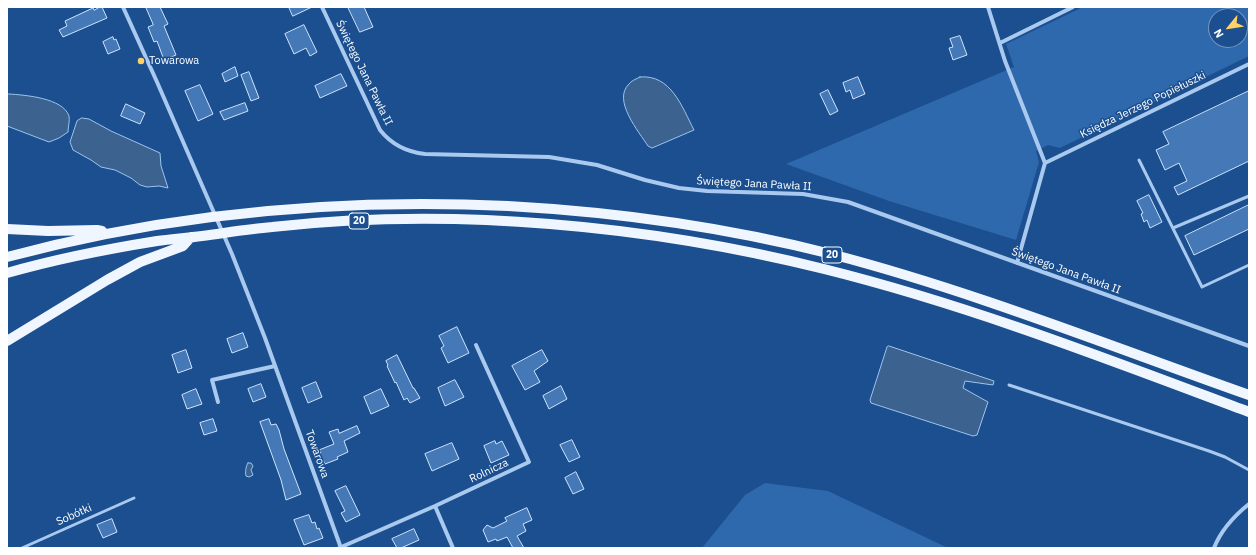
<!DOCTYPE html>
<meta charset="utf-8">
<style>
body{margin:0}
#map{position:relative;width:1256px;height:555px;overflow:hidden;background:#1b4f8f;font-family:"IBM Plex Sans",sans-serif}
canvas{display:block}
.frame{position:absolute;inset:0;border:8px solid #fff;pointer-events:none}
.north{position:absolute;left:1208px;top:8px;width:40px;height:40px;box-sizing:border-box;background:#1b4f8f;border:1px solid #7695bc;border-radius:50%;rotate:240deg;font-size:11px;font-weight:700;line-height:16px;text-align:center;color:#fff}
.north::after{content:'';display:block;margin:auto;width:14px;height:18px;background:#ffd166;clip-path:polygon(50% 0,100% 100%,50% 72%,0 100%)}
</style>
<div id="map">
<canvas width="1256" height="555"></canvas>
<div class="frame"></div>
<div class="north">N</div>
</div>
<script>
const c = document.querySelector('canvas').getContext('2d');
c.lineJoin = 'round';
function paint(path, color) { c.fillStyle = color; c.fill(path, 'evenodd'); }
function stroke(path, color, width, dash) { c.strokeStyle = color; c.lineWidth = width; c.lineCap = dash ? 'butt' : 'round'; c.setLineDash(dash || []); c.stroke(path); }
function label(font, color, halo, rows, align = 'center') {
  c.font = font + ' "IBM Plex Sans",sans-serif'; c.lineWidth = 3; c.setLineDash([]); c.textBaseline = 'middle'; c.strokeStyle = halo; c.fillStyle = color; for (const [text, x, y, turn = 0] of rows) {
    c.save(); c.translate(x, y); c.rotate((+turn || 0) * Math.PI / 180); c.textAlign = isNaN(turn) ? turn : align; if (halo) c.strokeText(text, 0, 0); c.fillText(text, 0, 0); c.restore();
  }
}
paint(new Path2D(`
 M1083,7H1249V56L1060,148L1048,145L1036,151L1039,162L1016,240L889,201L786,164L1014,67L1006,44ZM1216,16H1240V40H1216Z
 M765,483L828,491L948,548H702L745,495Z`), '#2e69ad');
const water = new Path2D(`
 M640,77C671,74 682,107 694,130L652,148L648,146C639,132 612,100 629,84C631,81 636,79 640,77Z
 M9,94C25,95 63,98 69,116C70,120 68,127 68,132L59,138L49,142L7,126V95Z
 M82,118L89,119L111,131L160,153L161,166L168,188L159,186L147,187L140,185L131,178L115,170L101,167L91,160L73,150L70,142L77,121Z
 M889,346L994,381L993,385L965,381L963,388L988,402L977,435L973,436L871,403L870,400L887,347Z
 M248,463H251L253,466L251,470L253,475L249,477L246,476C245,473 246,465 248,463Z`);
paint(water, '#3c6290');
stroke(water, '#9cc4f0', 1);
const building = new Path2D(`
 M100,7H102L107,18L63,37L59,30L67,26L65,21L93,8L94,10Z
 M146,7H160L168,24L164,26L176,55L164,60L157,41L154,42L148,27L153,25Z
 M289,7H312L293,16Z
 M348,7H364L373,27L360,32Z
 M304,25L317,52L310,56L306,48L294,54L285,34Z
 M960,36L967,55L953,60L949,48L953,47L950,39Z
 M113,37L114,40L116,39L120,49L108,54L103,42Z
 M235,67L238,76L225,82L222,74Z
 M249,72L259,98L251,101L241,75Z
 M341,74L347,86L320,98L315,86Z
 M858,77L865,94L853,99L850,90L846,92L843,83Z
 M200,85L213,114L198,121L185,91Z
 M828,90L838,111L830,115L820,94Z
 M1249,91V161L1178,195L1174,187L1187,181L1179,163L1165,170L1156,150L1169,144L1163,132Z
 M245,103L248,111L224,120L220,112Z
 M126,104L145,113L140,124L121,116Z
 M1149,195L1162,222L1150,228L1147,220L1144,222L1141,214L1143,213L1137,201Z
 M1249,205V229L1194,255L1185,236Z
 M457,327L469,353L448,363L441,348L444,346L439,336Z
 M243,333L248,347L232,353L227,339Z
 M186,350L192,368L178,373L172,355Z
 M542,350L548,361L534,371L540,382L525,390L512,366Z
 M397,355L413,388H414L420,398L410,403L407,398L404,400L396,382L395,383L387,366L388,365L386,361Z
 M455,380L464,397L445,406L438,388Z
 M316,382L322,397L308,403L302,388Z
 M261,384L266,397L253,402L248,389Z
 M561,386L567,399L549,409L543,396Z
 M196,389L202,404L187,409L182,395Z
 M381,389L389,406L371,414L364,397Z
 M213,419L217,431L204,435L200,423Z
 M269,419L271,425L276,424L279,430L284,449L301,494L286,500L281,480L260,422Z
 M357,426L360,433L344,441L348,452L337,457L338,459L325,464L323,460L320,462L317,454L321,453L319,450L334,444L329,432L338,429L339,433Z
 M572,440L580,457L569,462L560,445Z
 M495,441L496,444L502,441L509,455L491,463L484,446Z
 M452,443L459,459L432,471L425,454Z
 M576,472L584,489L573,494L565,478Z
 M346,486L360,515L346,522L341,513L345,511L335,491Z
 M527,508L532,520L523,524L526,531L517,536L524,548H513L507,537L497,541L496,539L488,542L483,530L487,525L493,528L507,521L505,518Z
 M309,515L312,523L315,522L317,529L319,528L323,538L304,545L294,520Z
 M112,519L117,532L103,538L97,525Z
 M414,529L419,540L401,548H397L392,539Z`);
paint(building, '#4478b7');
stroke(building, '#cfe3fa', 1);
stroke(new Path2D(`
 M1139,160L1202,287L1249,265
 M1173,228L1249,196
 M1009,385L1209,451L1225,457L1249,470
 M22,548L134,498`), '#a9c9ee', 3);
stroke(new Path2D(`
 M123,7L157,82L232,254L265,338L341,548
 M322,7L380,130C392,145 406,152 425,154L549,157L597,165L645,180L679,188L707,191L803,194L848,202L1249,346
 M988,7L1005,61L1045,163
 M1000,43L1073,7
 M1045,163L1249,64
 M1017,263L1045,163
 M218,402L212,380L275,366
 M435,506L453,548
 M339,548L435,506L529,462L476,345
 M1214,548C1221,530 1234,516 1249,504`), '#a9c9ee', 4);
stroke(new Path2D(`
 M7,229L48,231L97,230L102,231
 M7,257C171,213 338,198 508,206C617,212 725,227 831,254C973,291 1110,346 1249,395
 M7,273C56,259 107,249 157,241C172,239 187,238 202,236C225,233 248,229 272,227C453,207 648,225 824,269C969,305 1110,360 1249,412
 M7,341L107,280L140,262L183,246L191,237`), '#f0f6ff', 10);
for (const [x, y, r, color] of [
 [141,61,4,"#ffd166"]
]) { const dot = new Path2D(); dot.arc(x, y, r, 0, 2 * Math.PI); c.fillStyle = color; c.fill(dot); stroke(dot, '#1b4f8f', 1.5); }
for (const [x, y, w] of [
 [359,221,20],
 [832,255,20]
]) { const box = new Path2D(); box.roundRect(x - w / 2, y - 8, w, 16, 3); c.fillStyle = '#1b4f8f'; c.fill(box); stroke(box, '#fff', 1); }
label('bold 10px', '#fff', null, [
 ["20",359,221],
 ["20",832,255]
]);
label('11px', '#fff', '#1b4f8f', [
 ["Towarowa",149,61]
], 'left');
label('11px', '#fff', '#1b4f8f', [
 ["Świętego Jana Pawła II",364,73,64],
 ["Księdza Jerzego Popiełuszki",1143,105,-26],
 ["Świętego Jana Pawła II",754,184,3],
 ["Świętego Jana Pawła II",1066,271,20],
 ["Towarowa",317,454,70],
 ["Rolnicza",489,471,-25],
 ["Sobótki",74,515,-24]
]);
</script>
